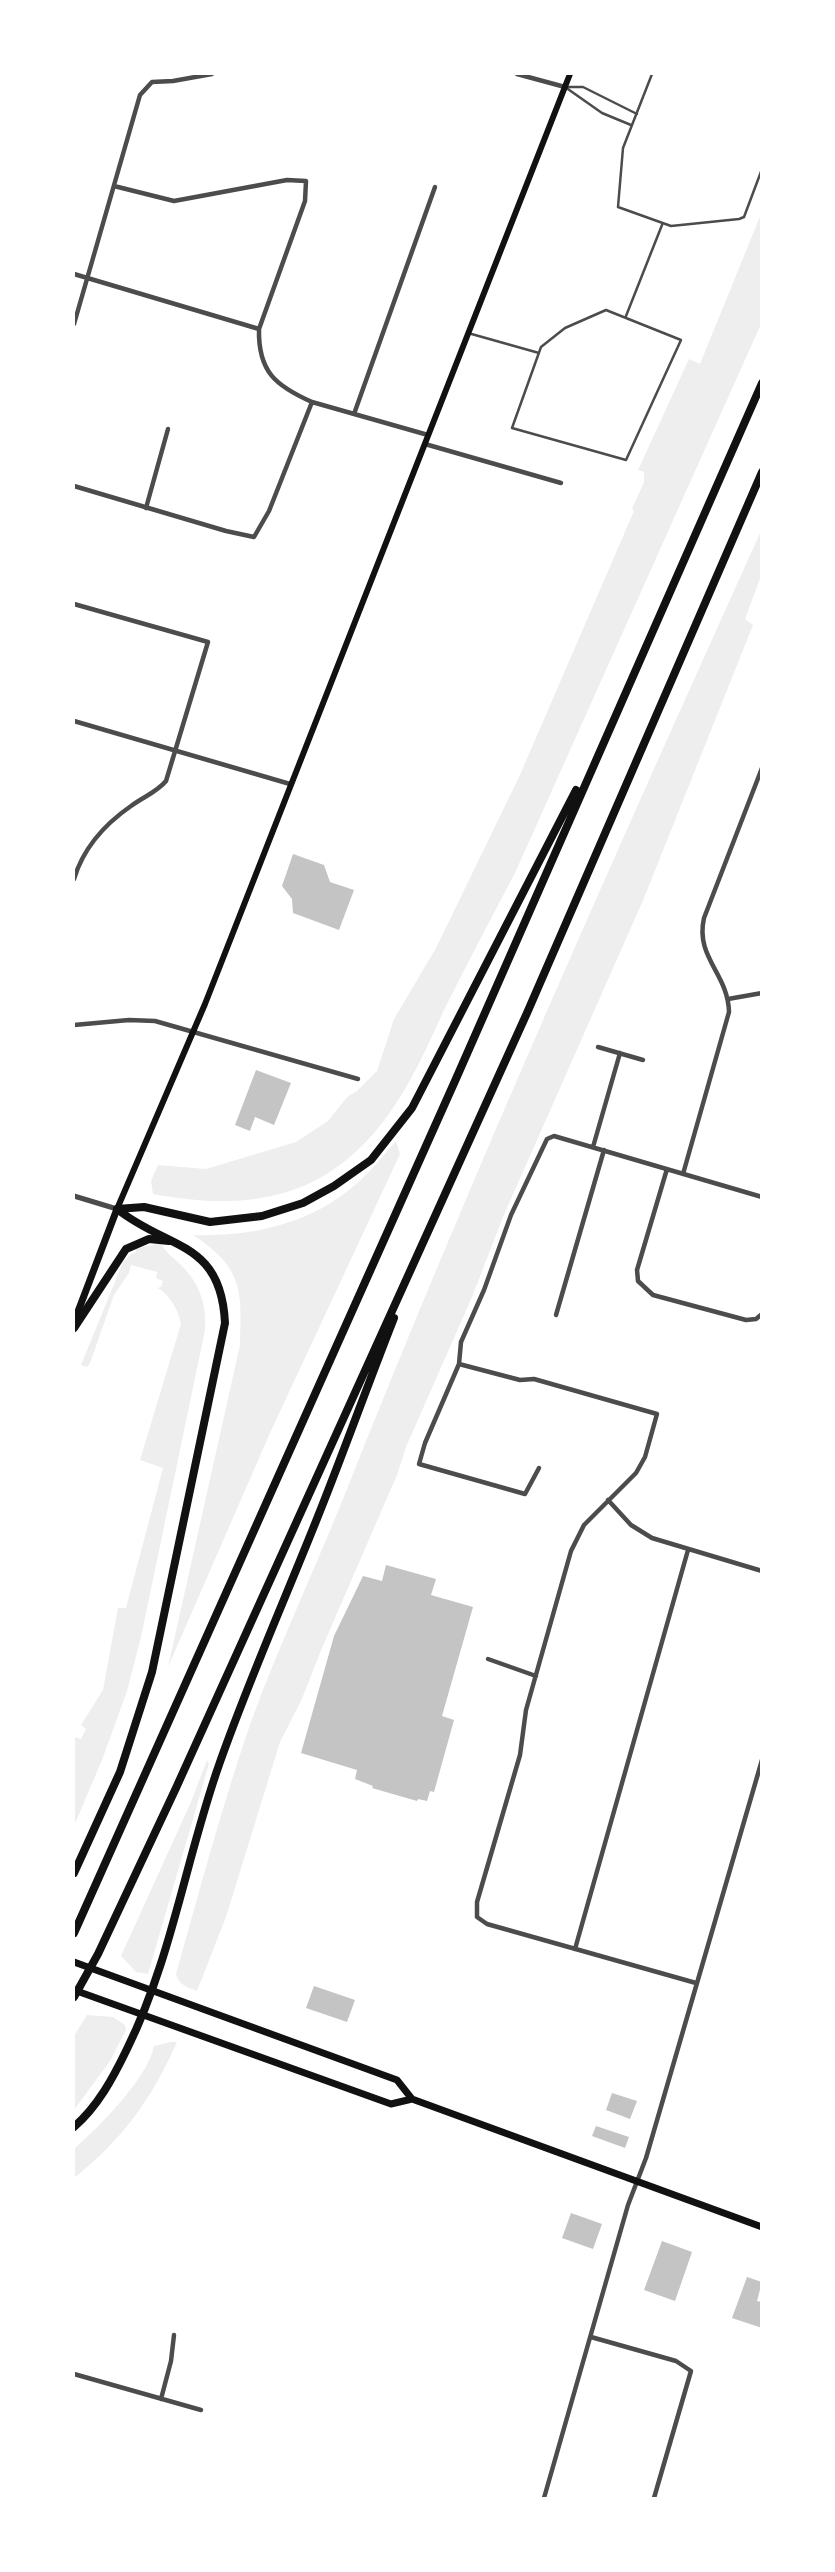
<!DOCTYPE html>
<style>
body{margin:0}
#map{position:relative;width:835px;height:2572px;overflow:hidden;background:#fff;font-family:Figtree,sans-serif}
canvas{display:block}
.frame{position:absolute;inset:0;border:75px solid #fff;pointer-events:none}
</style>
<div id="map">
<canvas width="835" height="2572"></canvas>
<div class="frame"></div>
</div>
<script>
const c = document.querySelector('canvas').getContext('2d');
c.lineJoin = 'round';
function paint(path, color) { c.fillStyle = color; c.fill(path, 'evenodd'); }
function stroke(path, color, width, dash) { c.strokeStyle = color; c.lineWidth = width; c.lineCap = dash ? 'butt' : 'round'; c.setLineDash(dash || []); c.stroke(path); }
paint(new Path2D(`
 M761,214V324L515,873C491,918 467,964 444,1010C433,1034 422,1059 409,1082C349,1189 270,1216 153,1194L151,1181L158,1165L206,1169L296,1142L328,1121L347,1097L357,1091L377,1071L394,1019L436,948L519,777L634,511L632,509L644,482V472L638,470L689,359L700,364Z
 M761,531V576L745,619L753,625L644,898L503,1217L472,1297L406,1447L397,1475L322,1648L301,1701L280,1742L226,1917L197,1991C187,1987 179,1985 176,1974C200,1889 223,1802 252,1719C280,1643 315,1569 345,1494C474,1169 617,850 761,531Z
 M396,1141L400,1154L270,1433L168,1667L240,1345C242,1290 243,1268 193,1235C250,1237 311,1224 355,1185C370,1172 383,1156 396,1141Z
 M158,1244L162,1245C166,1253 174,1258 181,1265C199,1283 207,1304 205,1330L141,1637L127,1691L102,1760L74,1826V1737L81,1739L86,1729L81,1725L103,1690L118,1608H126L163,1468L140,1460L181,1324C179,1311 169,1293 157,1288L161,1287L163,1281L156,1278L157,1272L131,1265L129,1273L114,1295L90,1363L87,1367L81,1365L123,1262L131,1254L136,1252L135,1249L138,1248Z
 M207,1760L209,1764L148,1974L136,1972L121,1956L191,1802Z
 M87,2015L113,2017L125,2025L126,2030L110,2061L74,2110V2036Z
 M171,2042H177C151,2100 123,2139 74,2178V2149C99,2127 148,2078 154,2046Z`), '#eee');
paint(new Path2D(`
 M293,854L324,865L330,882L354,890L339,930L293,913L292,899L282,886Z
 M256,1070L291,1083L274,1125L255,1117L250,1131L235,1125Z
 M386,1565L436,1579L431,1595L473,1607L442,1716L454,1720L434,1792L430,1791L427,1801L418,1799L417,1801L372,1788L373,1786L355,1779L357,1770L301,1753L334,1636L363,1576L382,1581Z
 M314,1986L355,2000L347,2022L306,2008Z
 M612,2093L637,2101L630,2119L606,2110Z
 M596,2126L629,2137L625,2148L592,2136Z
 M571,2213L602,2224L593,2249L562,2238Z
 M662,2241L692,2252L675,2301L644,2290Z
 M747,2277L762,2282L757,2301L762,2302V2328L732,2318Z`), '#c4c4c4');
stroke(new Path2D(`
 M652,74L623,148L618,207L671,226L739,219L744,217L762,169
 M565,87L602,113L631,125
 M566,87H583L637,114
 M606,310L681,340L626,460L512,428L541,347L565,328Z
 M626,316L662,225
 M468,333L539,353`), '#4c4c4c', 2.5);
stroke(new Path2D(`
 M517,74L565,87
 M114,186L174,201L287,180L306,181L305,201L259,329C258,372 276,386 312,402L428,435
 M74,274L259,329
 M74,324L140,95L152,82L173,81L212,74
 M354,414L435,187
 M425,444L561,483
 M74,486L226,531L254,537L269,511L312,402
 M146,508L168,429
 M74,604L208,642L166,781C157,792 143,797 131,806C105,824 83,849 74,879
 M74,721L290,784
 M728,999L762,993
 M74,1025L129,1020L155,1021L358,1079
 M598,1047L643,1060
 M593,1147L620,1053
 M667,1169L637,1270L638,1281L653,1295L746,1320L756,1319L762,1314
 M683,1174L729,1012C728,973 695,958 704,918L762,768
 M556,1315L604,1150
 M459,1364L520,1380L534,1379L657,1414L645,1457L636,1473L584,1525L571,1551L526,1710L520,1755L477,1902V1917L487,1924L696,1983
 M539,1468L525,1494L419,1464L425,1443L459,1364L461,1342L484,1290L511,1215L547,1139L554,1136L762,1197
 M608,1500L631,1525L652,1538L762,1571
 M488,1659L536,1676
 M575,1949L688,1550
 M591,2337L676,2361L691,2371L654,2498
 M74,2374L201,2410
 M161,2399L171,2361L174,2335
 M544,2498L628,2205L646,2158L762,1760`), '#4c4c4c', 4.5);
stroke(new Path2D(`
 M74,1196L117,1209`), '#4c4c4c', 5);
stroke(new Path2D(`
 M117,1209L205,1004L570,74`), '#111', 6);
stroke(new Path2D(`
 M74,1322L117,1209
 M74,1962L397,2080L412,2099L762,2227
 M74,1990L391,2104L412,2099`), '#111', 7);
stroke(new Path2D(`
 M117,1209L144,1207L210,1222L262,1216L303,1203L334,1186L371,1160L412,1108L576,790
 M74,1328L126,1249L149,1239L169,1241
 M74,1873L120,1772L152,1672L225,1323C221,1240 168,1250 117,1209
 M74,1933L455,1081L762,383
 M74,1997L98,1954L176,1788L527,1013L762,472
 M74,2127C98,2106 113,2078 127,2049C172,1958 186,1857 220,1762C251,1674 290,1588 324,1501C348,1440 370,1379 394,1318`), '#111', 8);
</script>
